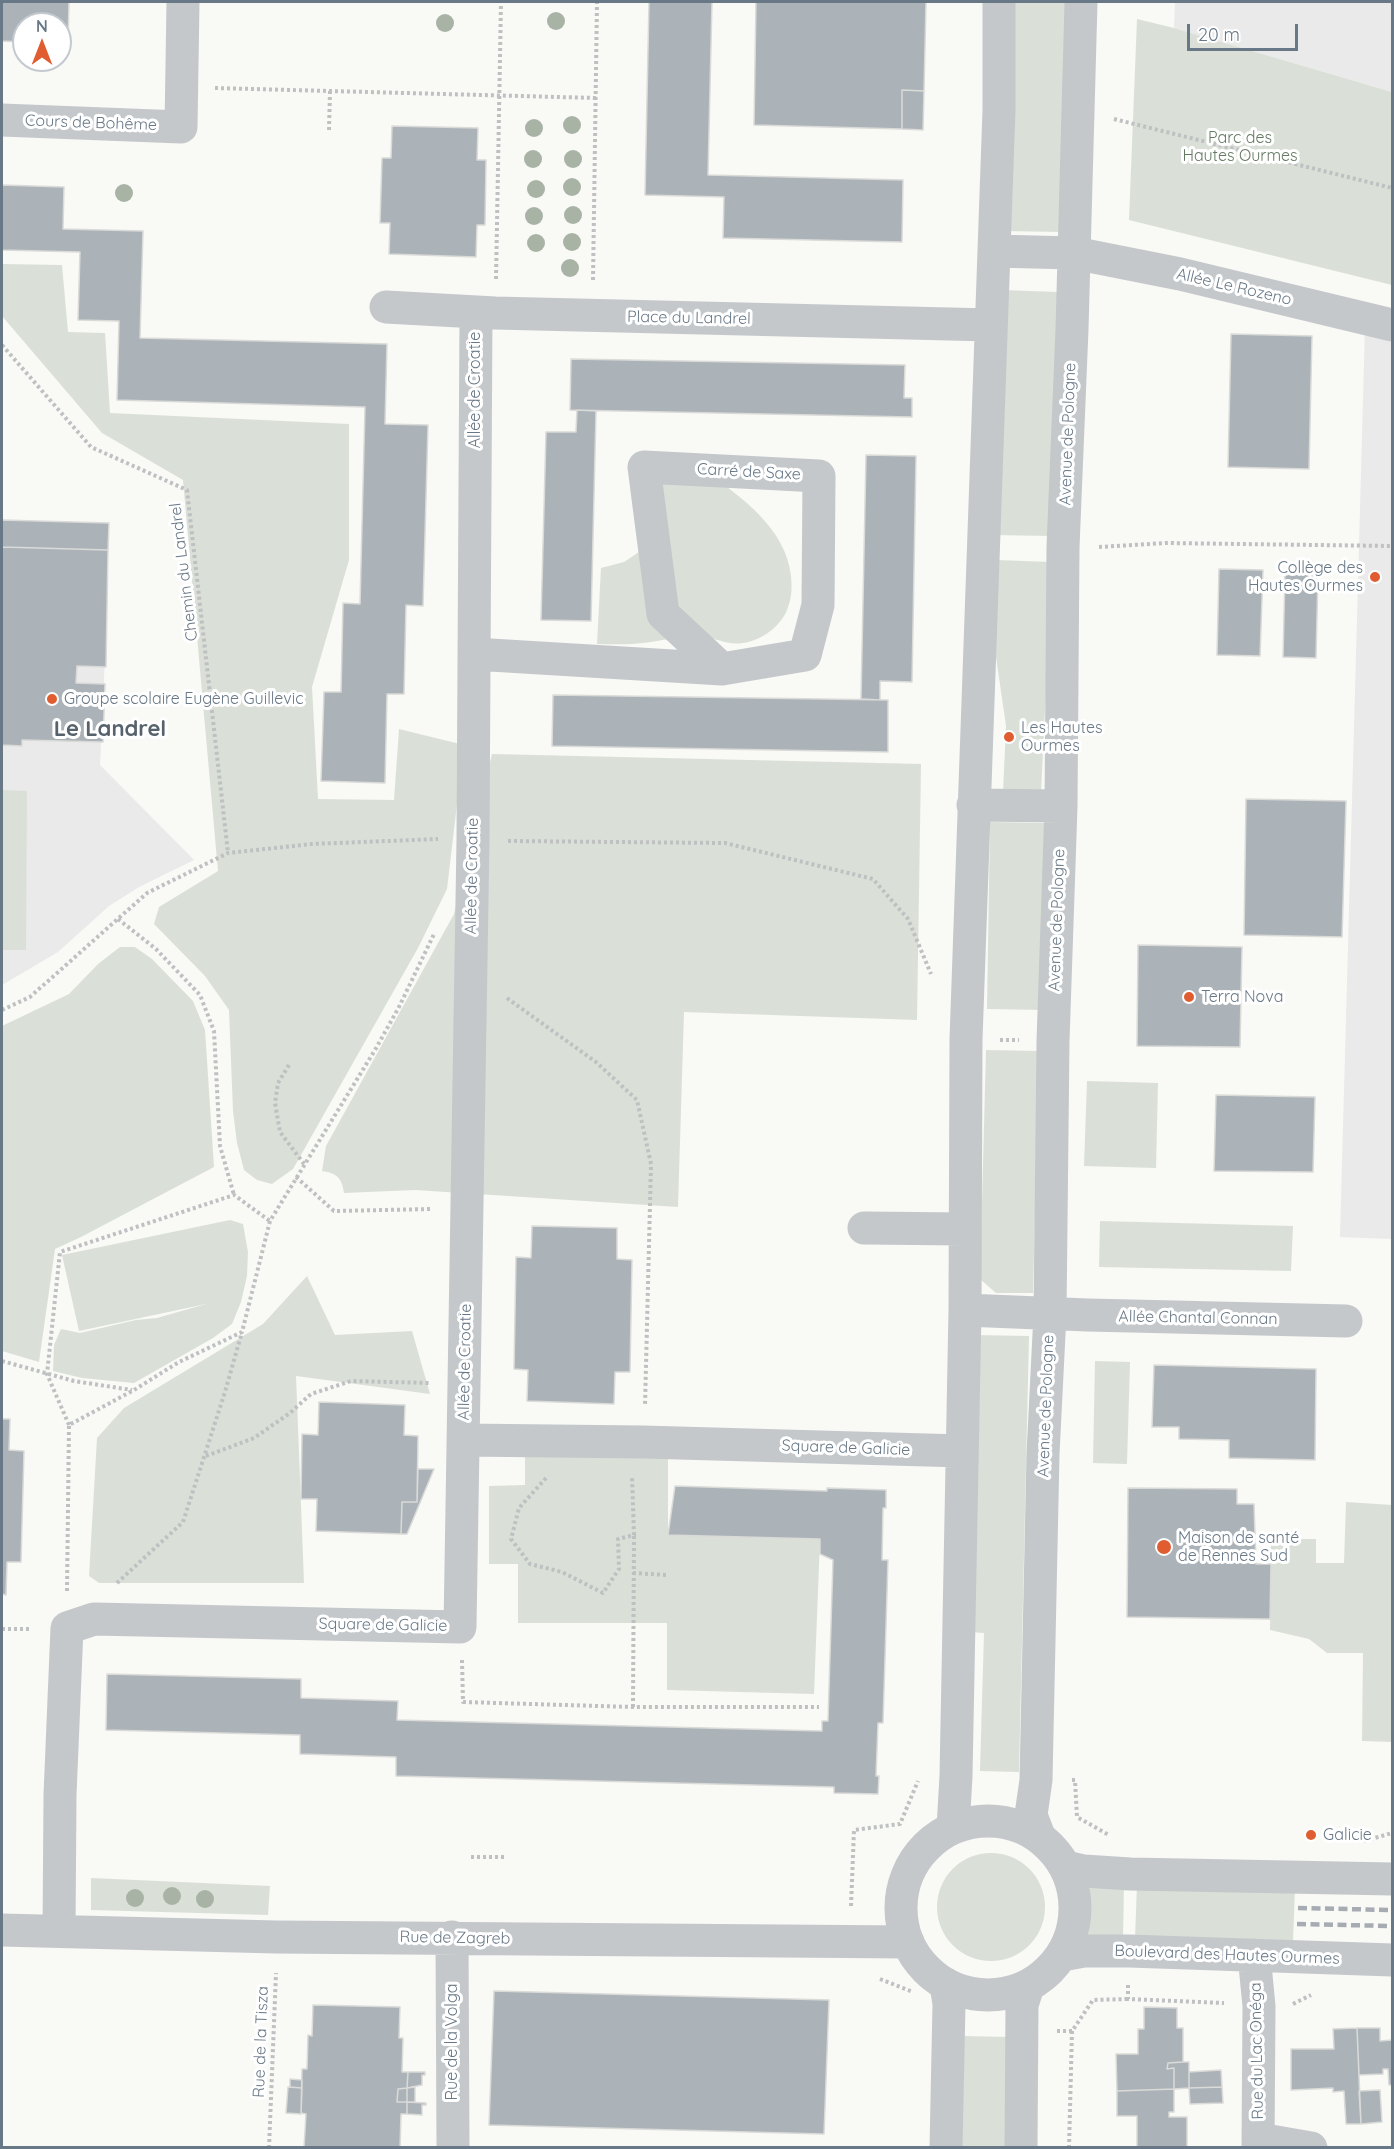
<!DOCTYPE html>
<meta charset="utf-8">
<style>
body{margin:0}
#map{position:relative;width:1394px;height:2149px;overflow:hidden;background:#f9f9f6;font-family:Quicksand,sans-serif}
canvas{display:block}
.frame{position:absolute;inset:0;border:3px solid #687886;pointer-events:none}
.north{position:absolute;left:12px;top:12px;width:60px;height:60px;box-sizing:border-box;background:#fff;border:2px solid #c3c9cf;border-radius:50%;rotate:0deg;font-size:16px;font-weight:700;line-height:24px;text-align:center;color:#687886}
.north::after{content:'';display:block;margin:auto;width:21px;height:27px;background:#df5d30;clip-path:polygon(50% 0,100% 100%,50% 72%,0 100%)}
.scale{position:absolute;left:1187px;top:24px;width:111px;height:27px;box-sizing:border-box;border:3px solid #687886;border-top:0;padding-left:8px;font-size:18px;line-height:21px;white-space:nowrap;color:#687886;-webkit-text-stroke:4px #fff;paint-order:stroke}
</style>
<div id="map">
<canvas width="1394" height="2149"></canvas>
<div class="frame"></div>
<div class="north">N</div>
<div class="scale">20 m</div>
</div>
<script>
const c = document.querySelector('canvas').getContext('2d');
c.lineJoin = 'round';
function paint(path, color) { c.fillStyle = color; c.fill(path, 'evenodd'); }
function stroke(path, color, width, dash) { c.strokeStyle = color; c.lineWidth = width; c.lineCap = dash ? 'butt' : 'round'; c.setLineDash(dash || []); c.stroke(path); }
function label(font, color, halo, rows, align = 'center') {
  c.font = font + ' Quicksand,sans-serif'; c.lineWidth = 6; c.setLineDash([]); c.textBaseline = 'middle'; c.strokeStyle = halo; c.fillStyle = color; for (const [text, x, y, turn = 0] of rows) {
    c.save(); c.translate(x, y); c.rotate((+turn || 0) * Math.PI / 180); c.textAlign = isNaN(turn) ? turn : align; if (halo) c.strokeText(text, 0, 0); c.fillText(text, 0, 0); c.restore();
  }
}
paint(new Path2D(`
 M1175,2H1392V92L1174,28Z
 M1365,328L1392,336V1239L1340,1237Z
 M2,520L109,523L106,634L100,765L194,860L139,887L109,906L58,952L2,985Z`), '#e9eae9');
paint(new Path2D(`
 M1010,2H1065L1062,232L1004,231Z
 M1137,19L1174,28L1392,92V285L1129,220Z
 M2,264L62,265L68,332L105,333L110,413L349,424V560L312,687L318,799L394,800L399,729L464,745L447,889L418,948L293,1169L272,1184L257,1180L244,1170L237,1143L233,1111L229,1010L205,976L154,924L159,907L218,871L183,480L102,433L2,316Z
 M1002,290L1058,292L1051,536L995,535Z
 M706,472C742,497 786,529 791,576C792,587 792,597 788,607C783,624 765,638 748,642C728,647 719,638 703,637C683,635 663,641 643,643C628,645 613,644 597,644L601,568L624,562L648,546L662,479Z
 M996,560L1052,562L1041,793L1003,792L1006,726L994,643Z
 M492,754L921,764L917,1020L684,1012L678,1207L415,1190L344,1193C342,1178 337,1173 322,1171L326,1146L454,914Z
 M2,790L27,791L26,950H2Z
 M990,822L1045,823L1042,1010L987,1009Z
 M120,947H135L152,959L193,1001L205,1030L214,1167L81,1237L55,1249L39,1362L2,1351V1026L69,994L98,964Z
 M986,1050L1039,1051L1033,1293H996L980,1279Z
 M1087,1081L1158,1083L1156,1168L1084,1166Z
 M230,1220L243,1224L248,1252L247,1276L241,1302L232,1324L213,1338L134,1383L82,1378L53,1371L54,1345L61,1329L80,1333L136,1320L157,1318L206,1304L79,1331L62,1255Z
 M1100,1221L1293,1226L1291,1271L1099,1267Z
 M307,1276L335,1335L412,1331L430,1394L296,1376L304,1583H99L89,1576L97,1438L124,1408L263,1324Z
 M975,1335L1029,1336L1019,1772L980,1771L984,1633L969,1632Z
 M1095,1361L1130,1362L1127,1464L1093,1463Z
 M525,1455L668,1456V1535L820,1539L814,1694L667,1690V1623H518V1564H489V1486L525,1485Z
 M1346,1502L1392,1505V1742L1362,1741L1363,1653H1327L1309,1639L1270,1630L1271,1539H1316V1563H1344Z
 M937 1907a54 54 0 1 1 108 0a54 54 0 1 1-108 0Z
 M91,1878L270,1886L268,1915L91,1910Z
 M1090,1882L1124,1883L1123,1938L1088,1937Z
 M1137,1884L1295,1887L1293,1942L1135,1939Z
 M963,2036L1009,2037L1011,2147L959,2148Z`), '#dae0d7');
const building = new Path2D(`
 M2,2H69L68,43H60V24H24V42L2,41Z
 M649,2H712L708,175L903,180L902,242L723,238L724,197L645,195Z
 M756,2H926L924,91L902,90V129L754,125Z
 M902,90L924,91L923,130L902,129Z
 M392,126L478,128L477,160H486L485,225H477L476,257L389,254L390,223H380L382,158H391Z
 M2,185L64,187L63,229L143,231L140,338L387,344L385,424L428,425L423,606L406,605L404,694H387L385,783L321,781L324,692H341L343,603L360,604L365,407L117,400L119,321L78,320L80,252L2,250Z
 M1231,334L1312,336L1309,469L1228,467Z
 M571,359L905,365L904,398H912V417L570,410Z
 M577,410L596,411L591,621L541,620L546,432H576Z
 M866,455L916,456L912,682L880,681V700L861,699Z
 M2,520L109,523L108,550L2,547Z
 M2,547L108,550L106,667L77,666L76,683L105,684L103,742L22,740V746L2,745Z
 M1219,569L1263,570L1260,656L1217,655Z
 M1285,573L1318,575L1316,658L1283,657Z
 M553,695L888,700V752L552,746Z
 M1246,799L1346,801L1342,937L1244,935Z
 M1138,945L1242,947L1240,1047L1137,1046Z
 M1216,1095L1315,1097L1313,1172L1214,1171Z
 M532,1226L617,1228V1259L632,1260L630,1372H615L614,1404L527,1401L528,1370L514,1369L516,1257L531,1258Z
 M1154,1365L1316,1369L1315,1460L1229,1458V1440L1179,1439V1427H1152Z
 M319,1402L405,1405L404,1435L418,1436L417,1502H402L401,1534L316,1531L317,1499H301L302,1434L318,1435Z
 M2,1419H10L9,1450L24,1451L21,1562H7L6,1595L2,1594Z
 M418,1469H434L407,1534H401L402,1502H417Z
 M675,1486L827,1491V1488L886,1490V1508H883L882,1560H888L883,1723H878L876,1776H879L878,1794L834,1793V1787L396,1776V1757L300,1754V1735L106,1730L107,1674L301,1679V1698L398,1701L397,1720L822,1731V1721H828L833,1560L820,1554V1539L668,1535Z
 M1128,1488L1237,1489V1504H1254L1256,1564H1271L1270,1619L1127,1617Z
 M494,1991L829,2000L824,2134L489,2125Z
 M313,2005L400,2007L399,2038H403L402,2072H408L407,2088L398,2089L397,2102H407V2114H401L400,2148H304L306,2114L301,2113L302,2069H307L308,2035L312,2036Z
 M1144,2007L1177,2008V2028H1183V2062L1168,2063L1167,2069L1174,2068V2089L1117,2091L1116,2054H1138V2029H1144Z
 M1357,2028L1361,2124H1346L1344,2091L1333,2092V2088L1291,2090V2049H1334L1333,2029Z
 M1357,2028H1380V2041L1392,2040V2085H1389L1388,2069H1383V2074L1359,2075Z
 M1183,2062H1189V2088L1174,2089V2068L1167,2069L1168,2063Z
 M1221,2070L1222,2087L1189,2088V2072Z
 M408,2072H425V2075H422V2085L407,2088Z
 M290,2079L302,2080V2088L290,2087Z
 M288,2087L302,2088L301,2114L286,2113Z
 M415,2087V2102H407V2088Z
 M1222,2087L1223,2103L1190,2104L1189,2088Z
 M407,2088V2102H397L398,2089Z
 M1174,2089V2112H1169V2117H1187V2148H1137V2116H1117V2091Z
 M1380,2090L1382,2122L1361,2124L1359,2091Z
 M407,2102L426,2103V2105H422V2115L407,2114Z`);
paint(building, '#abb3b8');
stroke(building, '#dadad8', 1.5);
stroke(new Path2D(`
 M215,88L596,98
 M1114,119L1392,188
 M329,130L330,91
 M496,279L501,2
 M593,280L597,2
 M2,345L91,447L187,490L228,853
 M1099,547L1166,543L1392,546
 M508,841L725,843L873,879L908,919L931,974
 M118,919L156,949L200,995L214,1031L220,1146L234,1195
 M507,998L596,1062L637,1100L651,1164L645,1406
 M2,1010L30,997L147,893L228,853L312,844L438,839
 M1000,1040H1019
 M289,1065L278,1083L275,1103L280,1132L304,1164
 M296,1177L334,1211L432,1209
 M2,1361L74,1381L132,1390
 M69,1425L47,1374L60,1252L234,1195L270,1221
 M206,1456L254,1438L290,1413L311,1394L351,1381L430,1383
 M546,1478L519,1508L511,1539L530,1564L562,1572L603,1593L619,1569L618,1539L634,1535L632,1476
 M633,1573L667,1575
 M117,1583L183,1522L225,1392L242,1332
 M67,1591L69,1425L134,1390L179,1362L242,1332L270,1221L375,1050L399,1007L434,934
 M2,1629H31
 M462,1660L463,1702L633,1707H819
 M633,1707L634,1535
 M1072,1780H1075L1077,1817L1109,1835
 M1364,1841L1392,1833
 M471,1857H504
 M851,1906L854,1830L900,1824L918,1781
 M880,1979L913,1992
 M1128,1985V1999L1224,2003
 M1293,2004L1311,1995
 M1057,2031H1072
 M269,2148L276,1973
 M1069,2148L1072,2031L1093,2000L1128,1999`), '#bec0c2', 4, [3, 3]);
stroke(new Path2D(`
 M2,120L181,127L183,2
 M994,251L1074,253L1180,274L1392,325
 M386,307L495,313L991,325
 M474,654L722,669L805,655L818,605L819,476L644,467L663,614L722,669
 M973,805L1061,806
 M864,1228L965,1229
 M965,1310L1088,1315L1346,1321
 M463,1440L643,1442L962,1451
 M901 1908a87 87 0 1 1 174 0a87 87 0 1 1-174 0Z
 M953,1828L956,1776L965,1310L966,1039L999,110V2
 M1039,1836L1031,1815L1036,1780L1043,1454L1050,1314L1053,1041L1061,806L1063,547L1072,329L1081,2
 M1066,1867L1084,1871L1130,1874L1392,1879
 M2,1930L276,1937L908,1942
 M59,1931L60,1795L67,1628L94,1619L460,1627L473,840L476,312
 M452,1937L453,2148
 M1062,1955L1084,1951H1129L1392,1960
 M1254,1955L1259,2006L1258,2148
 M1259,2139L1311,2148
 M946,2148L949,2004L946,1984
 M1021,2148L1022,2005L1028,1986`), '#c4c8cb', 33);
stroke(new Path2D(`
 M1298,1908L1392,1910
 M1297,1924L1392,1926`), '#a7acb2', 4.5, [9, 4.5]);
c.fillStyle = '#a8b3a5';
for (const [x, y] of [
 [556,21],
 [445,23],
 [572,125],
 [534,128],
 [533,159],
 [573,159],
 [572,187],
 [536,189],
 [124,193],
 [573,215],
 [534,216],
 [572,242],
 [536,243],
 [570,268],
 [172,1896],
 [135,1898],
 [205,1899]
]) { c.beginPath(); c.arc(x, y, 9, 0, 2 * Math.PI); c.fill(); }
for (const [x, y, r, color] of [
 [1375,577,6,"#df5d30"],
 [52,699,6,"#df5d30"],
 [1009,737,6,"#df5d30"],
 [1189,997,6,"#df5d30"],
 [1164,1547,8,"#df5d30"],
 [1311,1835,6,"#df5d30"]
]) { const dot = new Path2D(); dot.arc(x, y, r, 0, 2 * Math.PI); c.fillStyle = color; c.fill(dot); stroke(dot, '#fff', 2); }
label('16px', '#687886', '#fff', [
 ["Cours de Bohême",91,123,2],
 ["Allée Le Rozeno",1234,287,13],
 ["Place du Landrel",689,318,1],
 ["Allée de Croatie",475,390,-90],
 ["Avenue de Pologne",1068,434,-88],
 ["Carré de Saxe",749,472,3],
 ["Chemin du Landrel",184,572,-97],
 ["Allée de Croatie",472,876,-89],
 ["Avenue de Pologne",1057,920,-88],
 ["Allée Chantal Connan",1198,1318,1],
 ["Allée de Croatie",465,1362,-89],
 ["Avenue de Pologne",1046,1406,-88],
 ["Square de Galicie",846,1448,2],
 ["Square de Galicie",383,1625,1],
 ["Rue de Zagreb",455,1938,1],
 ["Boulevard des Hautes Ourmes",1227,1955,2],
 ["Rue de la Tisza",261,2042,-88],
 ["Rue de la Volga",452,2042,-90],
 ["Rue du Lac Onéga",1257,2051,-91]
]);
label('16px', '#667963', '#fff', [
 ["Parc des",1240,138],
 ["Hautes Ourmes",1240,156]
]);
label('16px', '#687886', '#fff', [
 ["Collège des",1363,568,"right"],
 ["Hautes Ourmes",1363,586,"right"],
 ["Groupe scolaire Eugène Guillevic",64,699],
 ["Les Hautes",1021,728],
 ["Ourmes",1021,746],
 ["Terra Nova",1201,997],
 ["Maison de santé",1178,1538],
 ["de Rennes Sud",1178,1556],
 ["Galicie",1323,1835]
], 'left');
label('bold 22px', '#56626c', '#fff', [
 ["Le Landrel",110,729]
]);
</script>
